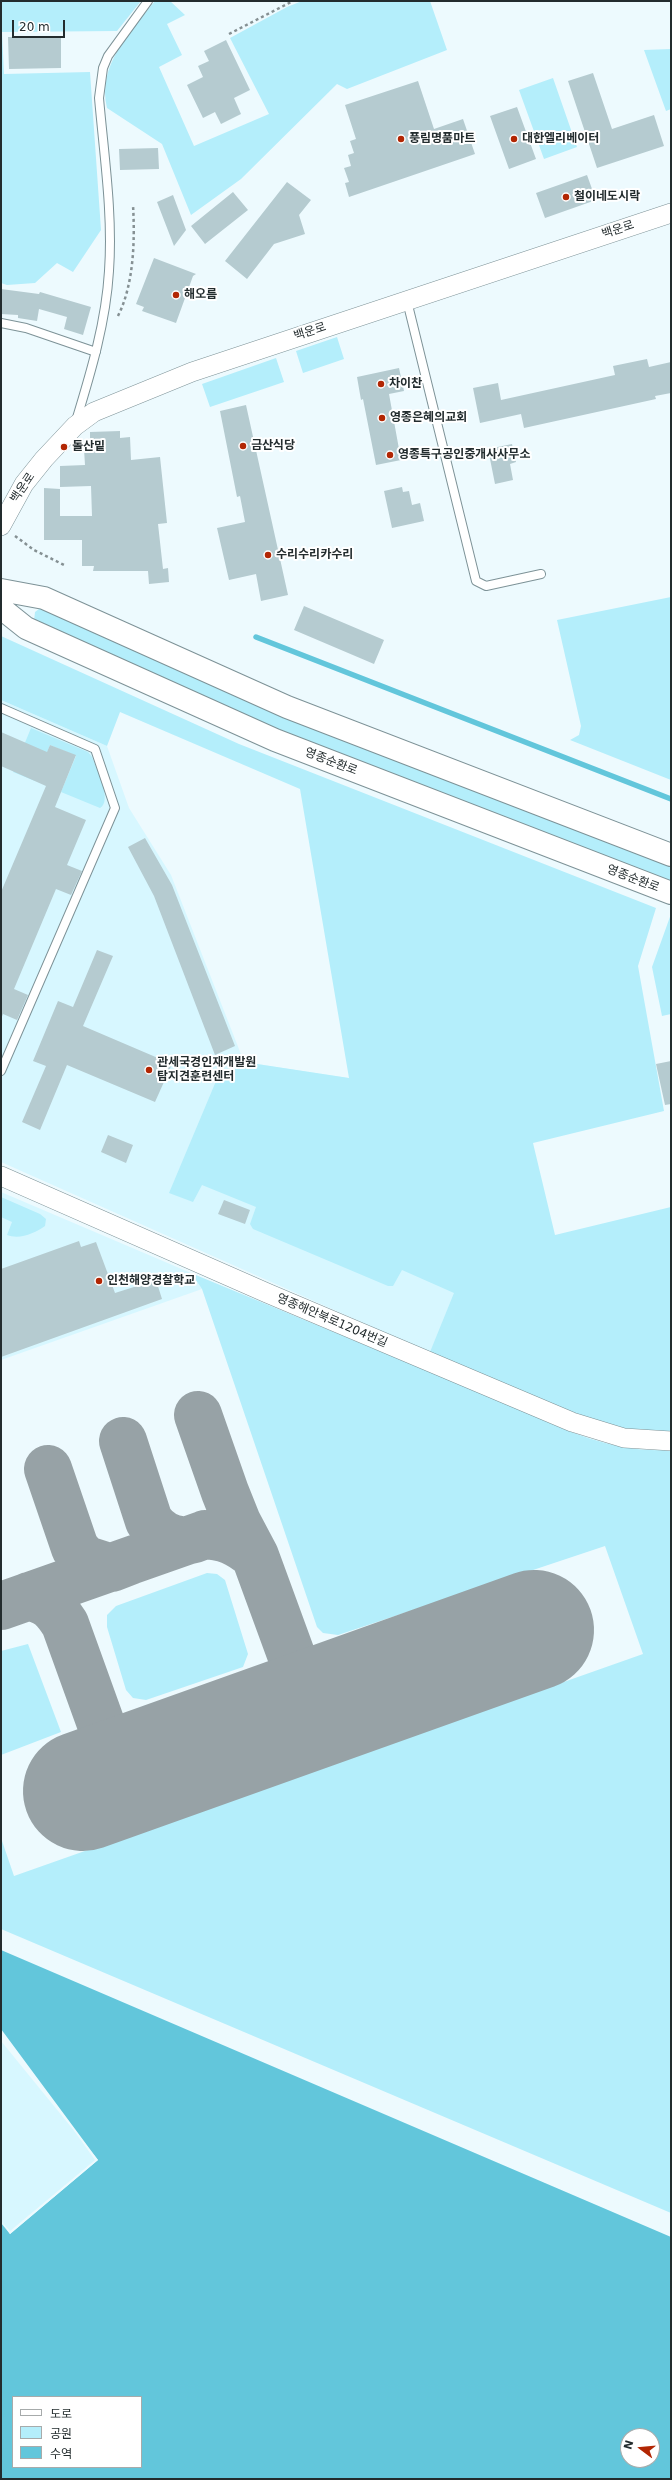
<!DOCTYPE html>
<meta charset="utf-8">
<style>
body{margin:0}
#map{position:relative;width:672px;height:2480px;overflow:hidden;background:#edfafe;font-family:"DejaVu Sans","Noto Sans KR",sans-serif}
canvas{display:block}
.frame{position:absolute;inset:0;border:2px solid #232c2e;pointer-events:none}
.legend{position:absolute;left:12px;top:2396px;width:130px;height:72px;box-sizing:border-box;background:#fff;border:1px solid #a7abab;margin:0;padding:5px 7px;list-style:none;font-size:12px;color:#232c2e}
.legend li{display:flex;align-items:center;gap:8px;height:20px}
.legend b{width:20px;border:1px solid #a7abab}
.north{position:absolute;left:620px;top:2428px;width:40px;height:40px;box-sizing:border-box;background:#fff;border:1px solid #a7abab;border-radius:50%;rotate:286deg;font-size:11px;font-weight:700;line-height:16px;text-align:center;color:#232c2e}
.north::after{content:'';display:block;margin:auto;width:14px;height:18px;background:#b22603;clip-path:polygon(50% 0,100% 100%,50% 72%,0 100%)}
.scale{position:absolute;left:12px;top:20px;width:53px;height:18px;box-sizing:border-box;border:2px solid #232c2e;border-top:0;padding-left:5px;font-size:12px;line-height:14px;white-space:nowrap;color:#232c2e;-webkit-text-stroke:3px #fff;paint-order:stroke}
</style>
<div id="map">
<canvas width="672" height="2480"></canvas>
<div class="frame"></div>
<ul class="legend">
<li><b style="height:5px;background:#fff"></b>도로</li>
<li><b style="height:11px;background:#b4eefb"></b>공원</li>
<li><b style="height:11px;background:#62c6db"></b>수역</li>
</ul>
<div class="north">N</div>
<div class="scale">20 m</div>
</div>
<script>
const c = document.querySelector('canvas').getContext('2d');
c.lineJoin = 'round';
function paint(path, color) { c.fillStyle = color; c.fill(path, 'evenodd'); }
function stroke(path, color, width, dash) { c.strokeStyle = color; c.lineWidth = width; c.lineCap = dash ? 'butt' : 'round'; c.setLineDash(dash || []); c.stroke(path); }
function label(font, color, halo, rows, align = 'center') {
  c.font = font + ' "DejaVu Sans","Noto Sans KR",sans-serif'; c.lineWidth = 4; c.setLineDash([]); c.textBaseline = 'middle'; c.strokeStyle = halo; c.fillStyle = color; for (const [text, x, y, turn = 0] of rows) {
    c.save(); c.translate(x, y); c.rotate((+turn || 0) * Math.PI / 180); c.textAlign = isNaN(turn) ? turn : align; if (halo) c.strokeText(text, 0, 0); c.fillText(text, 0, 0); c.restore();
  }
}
paint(new Path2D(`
 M1,700L107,746L129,808L171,875L244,1062L368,1081L606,1427L404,1341L1,1162Z
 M1,1192L191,1273L202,1289L1,1360Z
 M1,2041L98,2160L10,2234L1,2223Z`), '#d7f7ff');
paint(new Path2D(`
 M1,1H141L117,31L2,32L4,74L90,72L101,230L73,272L57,263L35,283L7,285L1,283Z
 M155,1H170L185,15L167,24L182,55L159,67L194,146L269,114L230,38L287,7L302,1H430L447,50L347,89L337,84L241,179L191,215L162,144L107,108C97,65 130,32 155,1Z
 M671,49V109L666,111L644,50Z
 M553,78L577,147L544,159L519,90Z
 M337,337L344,359L303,373L296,351Z
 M276,358L284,382L210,407L202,384Z
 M671,597V780L570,740L579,735L581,726L557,620Z
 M39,609H45L671,863V884L295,739L34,621L35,612Z
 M1,636L239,744L656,908L638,966L664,1111L533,1143L555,1235L671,1207V1433L606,1427L430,1352L454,1293L402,1270L393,1286H388L253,1229L250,1224L256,1207L202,1185L193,1202L169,1193L219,1074L244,1062L349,1078L300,789L120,712L107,746L1,700Z
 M31,728L88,752L92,757C96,768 113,801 100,808L61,792L76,756L50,745L35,781L13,772Z
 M671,914V1014L662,1016L652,967Z
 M1,1197L40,1214L46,1219L45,1226C35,1233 20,1240 7,1235L12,1222L1,1217Z
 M191,1273L522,1410C569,1433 617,1453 671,1450V2213L1,1929V1838L14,1876L643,1654L605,1546L338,1635L323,1633L317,1627L202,1289Z
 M207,1573L217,1574L225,1580L248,1654L243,1667L146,1700L133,1698L126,1690L107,1627V1615L116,1606Z
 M28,1644L61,1732L1,1755V1651Z`), '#b4eefb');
paint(new Path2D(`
 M1,1950L671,2237V2479H1V2223L10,2234L98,2160L1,2029ZM13,2397H141V2467H13ZM628,2436H652V2460H628Z`), '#62c6db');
paint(new Path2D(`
 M70,2125L98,2160L10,2234L1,2221L10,2231L95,2160Z`), '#edfafe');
stroke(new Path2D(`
 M256,637L671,799`), '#62c6db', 5.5);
stroke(new Path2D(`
 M198,1415L225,1492L237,1522L255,1556L311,1709
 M123,1441L149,1521C163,1539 184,1547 205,1534
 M48,1469L75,1548L84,1559L112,1568L130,1561
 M29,1596C49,1602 54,1607 65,1624L105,1735C115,1754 127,1763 149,1768
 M1,1606L203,1535C225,1536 238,1542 255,1556`), '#97a2a6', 48);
stroke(new Path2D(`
 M83,1791L534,1630`), '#97a2a6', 120);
paint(new Path2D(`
 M8,37H61V68L9,69Z
 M226,40L250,90L234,98L241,114L221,124L215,112L203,118L187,85L203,77L198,66L209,61L204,51Z
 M593,73L612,129L654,115L664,146L597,168L568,81Z
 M418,81L434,129L463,119L475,154L349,197L345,183L349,182L344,168L351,166L348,155L354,153L350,141L356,139L345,105Z
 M517,107L536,159L509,169L490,116Z
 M158,148L159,169L120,170L119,149Z
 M587,175L596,200L545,218L536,193Z
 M287,182L311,200L299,215L305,234L274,244L247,279L225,261Z
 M233,192L248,210L205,244L191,226Z
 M173,195L186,230L174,246L157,202Z
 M154,258L196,274L193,276L176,323L142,311L144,307L136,304Z
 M1,289L39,294L40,292L91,307L83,335L64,329L67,317L39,309L37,321L18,318V315L1,314Z
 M647,359L649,367L671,362V393L655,396L656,399L524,428L521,414L480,423L473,388L498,383L501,400L615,375L613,366Z
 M399,368L404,391L389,394L401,460L376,465L363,399L361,400L357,377Z
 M246,405L288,595L261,601L256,574L229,580L217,528L245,522L240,496L237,497L220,411Z
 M120,431V438L130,437L131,460L160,457L167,523L158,524L163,569L168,568L169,582L149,584L148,571H93L94,566H82V540H44V488L60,489V516H92L91,486L60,487V466L85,465L84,449L90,448V432Z
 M512,444L516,462L510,464L513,480L495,484L488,449Z
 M402,487L403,492L409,491L412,505L420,503L424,521L392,528L384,491Z
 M304,606L384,640L374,664L294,630Z
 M1,732L47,752L50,745L76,755L55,807L86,820L67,865L82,871L71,895L56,889L14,989L28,995L17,1020L3,1014L1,1019V892L46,786L1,766Z
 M145,838L172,885L235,1046L215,1055L154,896L128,847Z
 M97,950L113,956L83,1026L172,1064L155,1102L67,1065L40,1130L22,1122L46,1066L33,1061L58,1001L73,1007Z
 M671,1061V1104L665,1105L656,1064Z
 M108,1135L133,1145L126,1163L101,1152Z
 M224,1200L250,1210L245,1224L218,1214Z
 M79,1241L81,1247L96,1242L115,1293L156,1280L162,1299L1,1357V1269Z`), '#b5cbd0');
const service = new Path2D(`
 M407,301L476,581L486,586L541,574
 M1,323L26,328L96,352
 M76,421C91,372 106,322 109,271C113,214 104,155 99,98L103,68L108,56L148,1
 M1,708L95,749L115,808L1,1071`);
const tertiary = new Path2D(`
 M1,526L24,484L44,459L75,426L94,412L192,372L671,213
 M1,1176L267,1293L572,1422L624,1438L671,1441`);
const secondary = new Path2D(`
 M1,590L44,598L287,707L671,855
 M1,608L26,628L275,740L671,893`);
stroke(service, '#7d9297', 10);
stroke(tertiary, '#7d9297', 20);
stroke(secondary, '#7d9297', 24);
stroke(new Path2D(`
 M229,34L293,1
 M118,316C134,284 135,240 133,205
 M15,536L34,550L64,565`), '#859093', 2.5, [3, 3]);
stroke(service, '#fff', 8);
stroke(tertiary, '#fff', 19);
stroke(secondary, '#fff', 22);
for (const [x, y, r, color] of [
 [401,139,4,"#b22603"],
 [514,139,4,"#b22603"],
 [566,197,4,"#b22603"],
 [176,295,4,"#b22603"],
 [381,384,4,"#b22603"],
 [382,418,4,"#b22603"],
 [243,446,4,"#b22603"],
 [64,447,4,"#b22603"],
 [390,455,4,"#b22603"],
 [268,555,4,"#b22603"],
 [149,1070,4,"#b22603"],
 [99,1281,4,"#b22603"]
]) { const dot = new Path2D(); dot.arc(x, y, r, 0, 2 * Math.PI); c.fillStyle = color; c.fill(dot); stroke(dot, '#fff', 1.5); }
label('bold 12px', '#232c2e', '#fff', [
 ["풍림명품마트",409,139],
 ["대한엘리베이터",522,139],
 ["철이네도시락",574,197],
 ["해오름",184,295],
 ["차이찬",389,384],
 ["영종은혜의교회",390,418],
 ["금산식당",251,446],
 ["돌산밑",72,447],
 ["영종특구공인중개사사무소",398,455],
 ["수리수리카수리",276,555],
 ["관세국경인재개발원",157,1063],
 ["탐지견훈련센터",157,1077],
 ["인천해양경찰학교",107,1281]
], 'left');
label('12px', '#232c2e', '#fff', [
 ["백운로",618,230,-18],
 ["백운로",310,332,-18],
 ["백운로",23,488,-56],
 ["영종순환로",331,762,21],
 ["영종순환로",633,879,21],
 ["영종해안북로1204번길",332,1321,23]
]);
</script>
